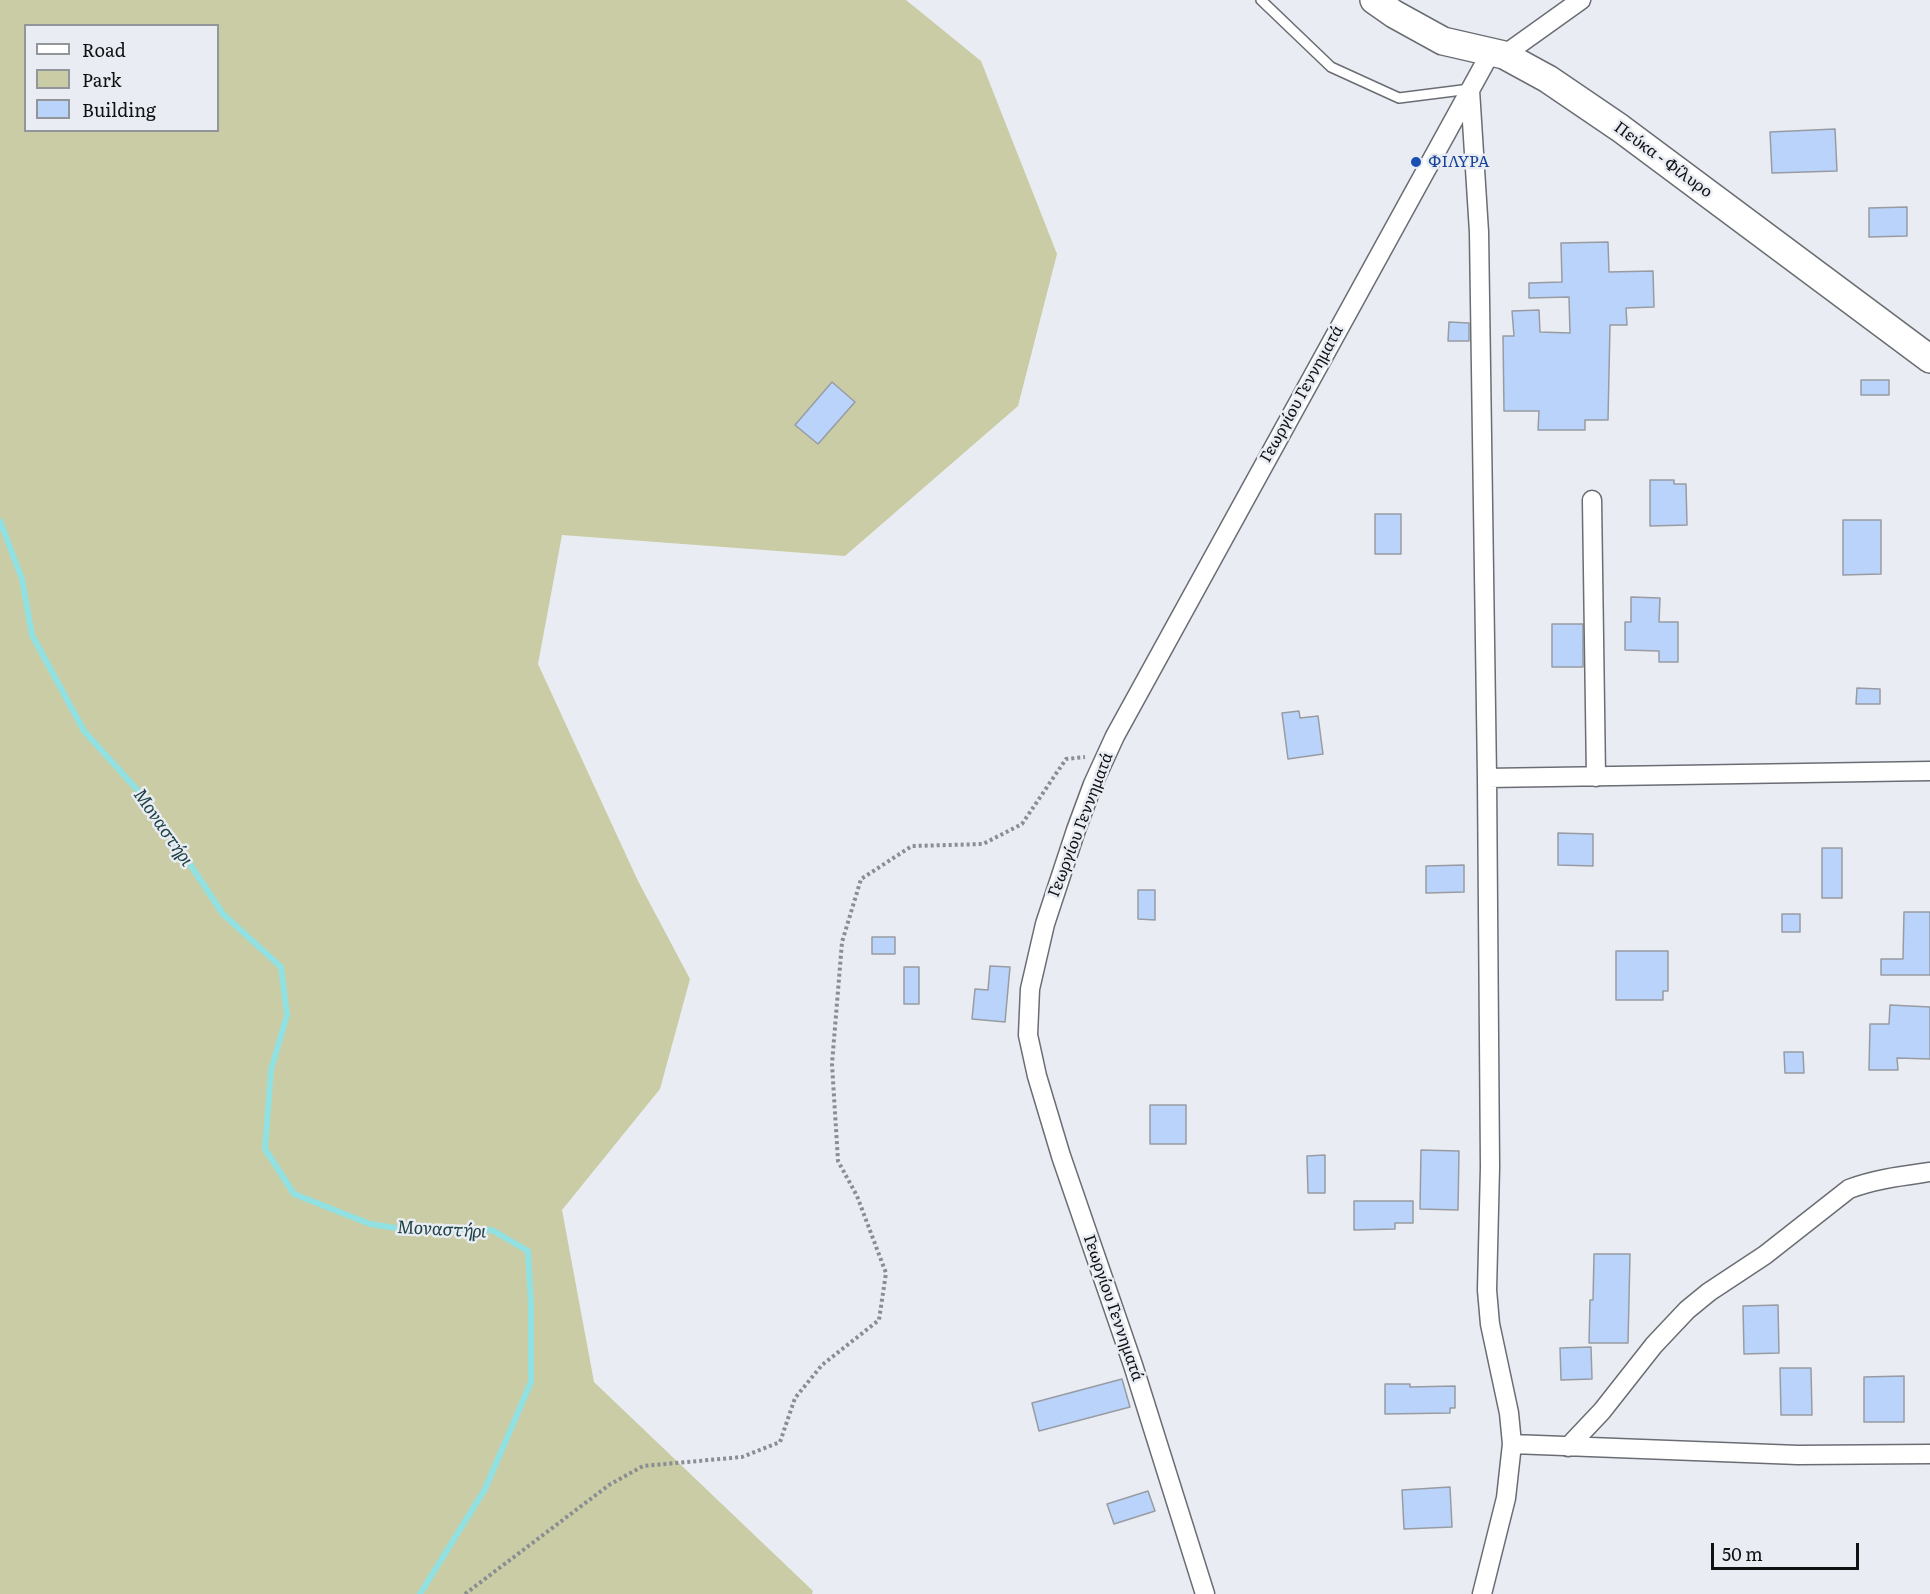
<!DOCTYPE html>
<meta charset="utf-8">
<style>
body{margin:0}
#map{position:relative;width:1930px;height:1594px;overflow:hidden;background:#e9edf3;font-family:Literata,serif}
canvas{display:block}
.legend{position:absolute;left:24px;top:24px;width:195px;height:108px;box-sizing:border-box;background:#e9edf3;border:2px solid #929599;margin:0;padding:8px 10px;list-style:none;font-size:18px;color:#101113}
.legend li{display:flex;align-items:center;gap:12px;height:30px}
.legend b{width:30px;border:2px solid #929599}
.scale{position:absolute;left:1711px;top:1543px;width:148px;height:27px;box-sizing:border-box;border:3px solid #101113;border-top:0;padding-left:8px;font-size:18px;line-height:21px;white-space:nowrap;color:#101113;-webkit-text-stroke:4px #e9edf3;paint-order:stroke}
</style>
<div id="map">
<canvas width="1930" height="1594"></canvas>
<ul class="legend">
<li><b style="height:8px;background:#fff"></b>Road</li>
<li><b style="height:16px;background:#c9cca4"></b>Park</li>
<li><b style="height:16px;background:#bad3fb"></b>Building</li>
</ul>
<div class="scale">50 m</div>
</div>
<script>
const c = document.querySelector('canvas').getContext('2d');
c.lineJoin = 'round';
function paint(path, color) { c.fillStyle = color; c.fill(path, 'evenodd'); }
function stroke(path, color, width, dash) { c.strokeStyle = color; c.lineWidth = width; c.lineCap = dash ? 'butt' : 'round'; c.setLineDash(dash || []); c.stroke(path); }
function label(font, color, halo, rows, align = 'center') {
  c.font = font + ' Literata,serif'; c.lineWidth = 5; c.setLineDash([]); c.textBaseline = 'middle'; c.strokeStyle = halo; c.fillStyle = color; for (const [text, x, y, turn = 0] of rows) {
    c.save(); c.translate(x, y); c.rotate((+turn || 0) * Math.PI / 180); c.textAlign = isNaN(turn) ? turn : align; if (halo) c.strokeText(text, 0, 0); c.fillText(text, 0, 0); c.restore();
  }
}
paint(new Path2D(`
 M0,0H906L981,61L1057,254L1018,406L845,556L562,535L538,664L638,881L690,979L660,1089L562,1210L594,1382L813,1591L812,1594H0ZM26,26H218V130H26Z`), '#c9cca4');
stroke(new Path2D(`
 M0,521L22,579L32,635L84,731L150,804L223,914L281,967L287,1015L271,1070L265,1149L294,1194L370,1224L421,1232L492,1230L528,1251L531,1304V1382L485,1489L420,1594`), '#92e1e2', 6);
const building = new Path2D(`
 M1835,129L1837,171L1772,173L1770,132Z
 M1907,207V236L1869,237V208Z
 M1608,242L1609,272L1653,271L1654,307L1626,308L1627,325H1610L1608,420H1585V430H1538L1539,411H1504L1503,336H1514L1512,311L1539,310L1540,332L1570,333L1569,297L1529,298V283L1562,282L1561,243Z
 M1449,322L1469,323V341H1448Z
 M1861,380H1889V395H1861Z
 M832,382L855,402L818,444L795,425Z
 M1650,480H1674V484H1686L1687,525L1650,526Z
 M1375,514H1401V554H1375Z
 M1843,520H1881V574L1843,575Z
 M1631,597L1660,598L1659,622H1678V662H1659V651L1625,650V622H1631Z
 M1552,624H1583V667H1552Z
 M1857,688L1880,689V704H1856Z
 M1299,711L1300,718L1318,716L1323,754L1288,759L1282,713Z
 M1558,833L1593,834V866L1558,865Z
 M1822,848H1842V898H1822Z
 M1464,865V892L1426,893V866Z
 M1138,890H1155V920L1138,919Z
 M1904,912H1930V975H1881V959H1903Z
 M1782,914H1800V932H1782Z
 M872,937H895V954H872Z
 M1616,951H1668V991H1663V1000H1616Z
 M990,966L1010,967L1005,1022L972,1019L975,989L988,990Z
 M904,967H919V1004H904Z
 M1890,1005L1930,1007V1059L1897,1058L1898,1070H1869L1870,1024H1889Z
 M1784,1052H1803L1804,1073H1785Z
 M1150,1105H1186V1144H1150Z
 M1421,1150L1459,1151L1458,1210L1420,1209Z
 M1325,1155V1193H1308L1307,1156Z
 M1354,1201H1413V1223H1395V1229L1354,1230Z
 M1594,1254H1630L1628,1343H1589L1590,1300H1593Z
 M1778,1305L1779,1353L1744,1354L1743,1306Z
 M1591,1347L1592,1379L1561,1380L1560,1348Z
 M1780,1368H1811L1812,1415H1781Z
 M1904,1376V1422H1864V1377Z
 M1122,1379L1130,1407L1039,1431L1032,1403Z
 M1385,1384H1410V1387L1455,1386V1408H1450V1413L1385,1414Z
 M1450,1487L1452,1527L1404,1529L1402,1490Z
 M1148,1491L1155,1511L1114,1524L1107,1504Z`);
paint(building, '#bad3fb');
stroke(building, '#989ca2', 1.5);
const lane = new Path2D(`
 M1261,0L1331,67L1399,98L1470,89`);
const street = new Path2D(`
 M1504,55L1581,0
 M1470,90L1479,232L1487,778L1490,1167L1487,1290L1490,1324L1509,1413L1512,1444L1506,1498L1482,1594
 M1592,500L1596,777
 M1487,778L1930,771
 M1512,1444L1798,1455L1930,1454
 M1568,1447L1602,1411L1654,1345L1687,1310L1709,1292L1765,1255L1849,1189C1875,1179 1902,1176 1930,1172
 M1205,1594L1133,1365L1061,1156L1037,1076L1028,1035L1030,989L1045,924L1076,830L1093,784L1115,736L1491,52`);
const secondary = new Path2D(`
 M1374,0L1394,14L1443,41L1504,55L1548,79L1620,128L1930,359`);
stroke(lane, '#6a6d73', 12);
stroke(street, '#6a6d73', 21);
stroke(secondary, '#6a6d73', 30);
stroke(new Path2D(`
 M465,1594L609,1485L643,1466L742,1457L780,1442L795,1398L822,1365L879,1320L886,1273L857,1196L838,1161L832,1064L842,942L861,879L912,846L983,844L1022,824L1066,759L1085,757`), '#8a8d91', 4, [3, 3]);
stroke(lane, '#fff', 9);
stroke(street, '#fff', 18);
stroke(secondary, '#fff', 27);
for (const [x, y, r, color] of [
 [1416,162,6,"#1a4fb4"]
]) { const dot = new Path2D(); dot.arc(x, y, r, 0, 2 * Math.PI); c.fillStyle = color; c.fill(dot); stroke(dot, '#e9edf3', 2); }
label('16px', '#101113', '#e9edf3', [
 ["Πεύκα - Φίλυρο",1663,160,36],
 ["Γεωργίου Γεννηματά",1302,394,-61],
 ["Γεωργίου Γεννηματά",1081,825,-69],
 ["Γεωργίου Γεννηματά",1113,1308,71]
]);
label('16px', '#164399', '#e9edf3', [
 ["ΦΙΛΥΡΑ",1428,162]
], 'left');
label('italic 18px', '#1d4243', '#e9edf3', [
 ["Μοναστήρι",163,828,55],
 ["Μοναστήρι",442,1230,3]
]);
</script>
